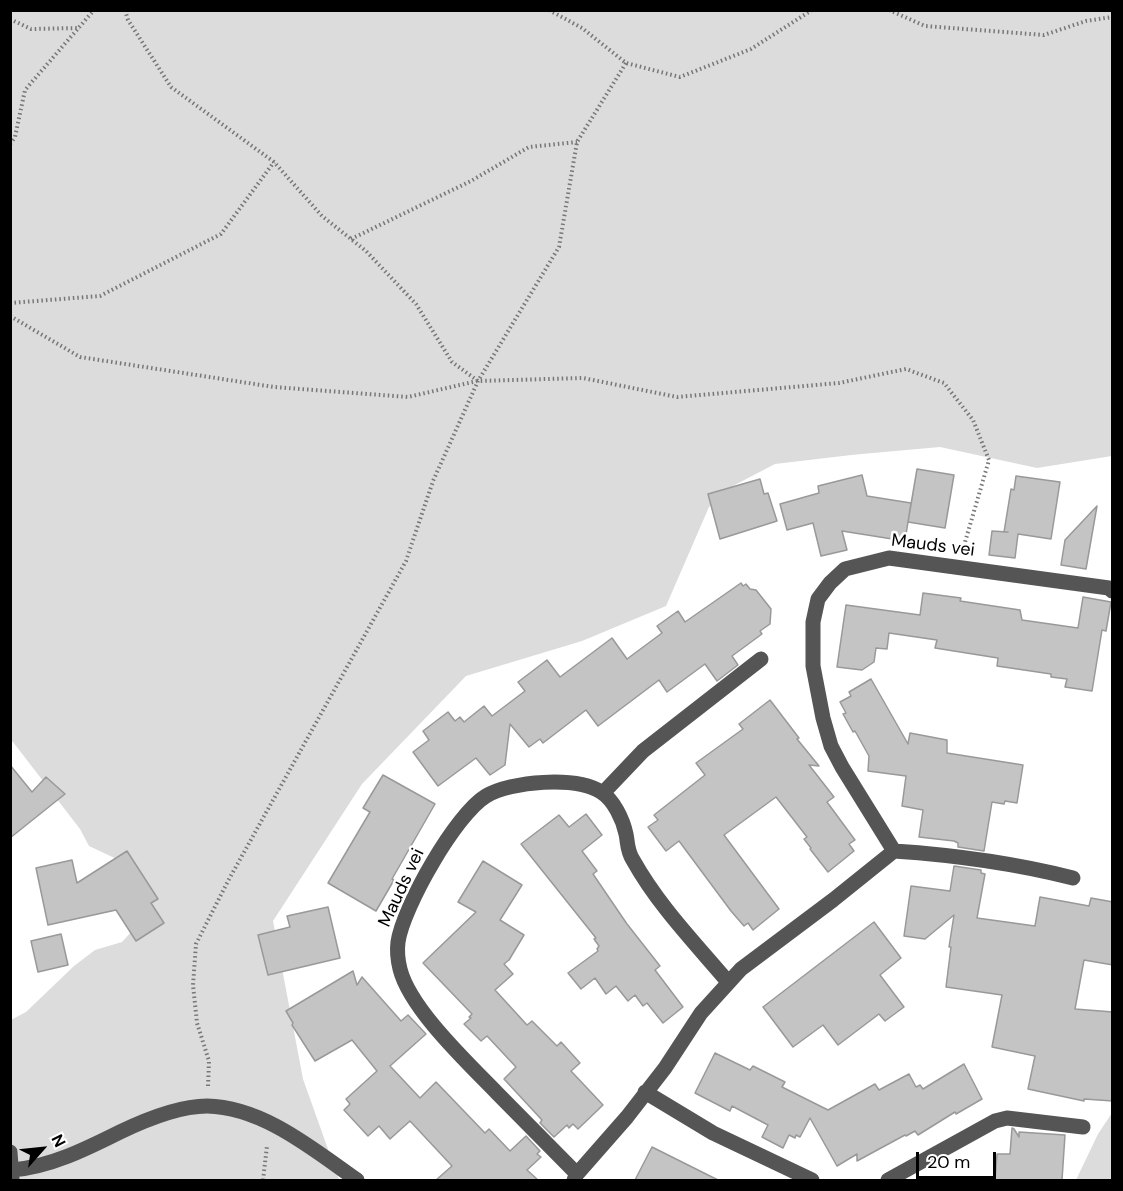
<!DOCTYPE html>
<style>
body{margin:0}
#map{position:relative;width:1123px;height:1191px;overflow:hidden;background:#fff;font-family:"DM Sans",sans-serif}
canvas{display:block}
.frame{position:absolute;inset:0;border:12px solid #000;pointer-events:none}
.north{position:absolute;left:12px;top:1119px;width:60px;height:60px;-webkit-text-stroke:4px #fff;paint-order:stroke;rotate:63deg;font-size:16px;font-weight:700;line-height:24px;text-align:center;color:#000}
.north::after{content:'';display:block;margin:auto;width:21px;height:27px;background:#000;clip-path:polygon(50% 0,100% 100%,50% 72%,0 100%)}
.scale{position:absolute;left:916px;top:1152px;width:80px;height:27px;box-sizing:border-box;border:3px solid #000;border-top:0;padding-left:8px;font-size:18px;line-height:21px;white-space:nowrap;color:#000;-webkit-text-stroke:4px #fff;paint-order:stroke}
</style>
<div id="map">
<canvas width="1123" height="1191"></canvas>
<div class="frame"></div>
<div class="north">N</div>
<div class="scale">20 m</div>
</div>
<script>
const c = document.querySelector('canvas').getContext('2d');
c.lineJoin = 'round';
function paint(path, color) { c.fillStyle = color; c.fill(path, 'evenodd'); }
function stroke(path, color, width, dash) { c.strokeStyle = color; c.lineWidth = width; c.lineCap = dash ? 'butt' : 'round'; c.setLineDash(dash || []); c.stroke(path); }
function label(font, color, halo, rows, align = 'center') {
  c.font = font + ' "DM Sans",sans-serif'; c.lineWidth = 5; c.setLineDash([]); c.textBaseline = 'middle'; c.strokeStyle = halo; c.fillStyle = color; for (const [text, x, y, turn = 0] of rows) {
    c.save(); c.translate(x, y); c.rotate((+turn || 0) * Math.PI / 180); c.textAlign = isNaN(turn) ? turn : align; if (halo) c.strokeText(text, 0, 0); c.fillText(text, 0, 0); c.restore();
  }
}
paint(new Path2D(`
 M11,11H1112V456L1037,468L940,447L851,455L775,464L729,488L709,507L666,606L582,641L466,676L362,784L273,921L303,1079L339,1180H11V1020L26,1012L74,966L95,950L122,942L154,907L123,862L89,846L80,829L13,742L11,741Z
 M1112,1113V1180H1076L1098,1134Z`), '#dcdcdc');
const building = new Path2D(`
 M917,469L954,475L945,528L908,522Z
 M862,475L867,496L911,503L905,541L842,531L847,550L821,556L813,523L787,530L780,504L819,493L818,486Z
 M1016,476L1060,482L1051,539L1018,534L1015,558L989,555L992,531L1008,532H1004L1011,489L1014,490Z
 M760,479L764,494L768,493L777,521L720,539L708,494Z
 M1097,506L1086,569L1061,565L1065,540Z
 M741,583L743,586L746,584L750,589L756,590L771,609L770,624L760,631L762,634L732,656L738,665L717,681L705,664L667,692L659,680L598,726L586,710L543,743L540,739L529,747L510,724L505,765L490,775L476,758L438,786L413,752L429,740L423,731L448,712L455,721L460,717L464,722L484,706L492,716L525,691L518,682L547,660L560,677L612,638L627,659L662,633L657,626L678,611L685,622Z
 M923,593L961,598L960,601L1020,610L1022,620L1078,628L1083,597L1111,602L1106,631L1102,630L1092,691L1065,687L1067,679L1051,677V674L997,666L998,658L935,648L937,640L889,633L887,649L876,648L874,662L862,670L837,667L846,605L920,615Z
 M871,679L908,744L910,733L947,740V753L1023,765L1017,803L1005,801L1004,804L992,802L984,851L958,847V843L954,841L919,837L923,810L902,806L906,776L868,771L869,756L855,731L853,732L843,714L846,713L840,702L851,696L849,692Z
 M770,700L799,738L797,739L819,766L809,765L834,797L827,802L855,840L849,844L854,851L828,872L810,849L811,848L804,839L807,837L776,797L724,835L779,909L753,930L748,923L744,926L731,911L679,841L666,851L648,827L658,820L654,815L705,775L696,763L743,729L739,724Z
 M10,765L32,792L46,777L65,794L10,838Z
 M383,775L435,804L392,879L394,880L376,911L328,883L370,812L363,808Z
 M586,814L602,835L582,851L597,871L593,874L627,924L660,966L655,970L683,1007L663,1023L647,1003L643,1006L635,995L628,1001L616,986L606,994L595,978L581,989L568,973L598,951L597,949L599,946L594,939L596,938L521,844L559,815L569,827Z
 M127,851L158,899L151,903L164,923L136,941L116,910L48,925L36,868L72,860L77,883Z
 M483,861L522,885L500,920L524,935L509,960L504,964L513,974L495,990L527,1025L532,1021L557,1046L561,1042L580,1063L571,1071L603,1105L578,1129L573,1124L569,1128L567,1125L554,1137L540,1123L542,1120L504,1079L516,1067L487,1036L481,1041L464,1024L471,1018L469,1017L472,1014L423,963L476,912L458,902Z
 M954,866L981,870V873L985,874L977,918L1035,926L1040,897L1089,906L1091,898L1113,902V965L1084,960L1075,1009L1113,1012V1101L1084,1099V1101L1028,1089L1035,1056L992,1047L1002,995L946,987L951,947H949L954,915L925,939L904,936L911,886L950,891Z
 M328,907L340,958L268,975L258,935L290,927L287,916Z
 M874,922L901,958L880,975L904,1007L885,1021L879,1014L838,1045L823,1025L793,1047L763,1007Z
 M61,934L68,965L38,972L31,941Z
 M353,971L357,985L362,977L401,1021L408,1015L426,1034L390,1066L420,1098L436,1082L485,1133L489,1129L510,1151L526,1136L540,1151L537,1154L541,1157L527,1170L538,1180H436L452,1166L410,1121L390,1139L379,1126L368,1136L344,1110L350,1104L346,1099L377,1071L352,1040L315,1061L292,1025L293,1023L286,1011Z
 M715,1053L750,1070L753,1066L785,1082L782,1087L828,1110L875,1084L879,1090L909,1074L916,1087L920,1085L923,1089L964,1064L982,1099L956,1114L955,1112L918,1135L915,1131L906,1136L905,1135L857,1161V1154L837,1166L810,1118L800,1137L796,1135L795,1138L789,1135L783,1148L762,1137L768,1125L732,1106L730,1111L695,1093Z
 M1012,1128L1014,1129L1019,1137V1132L1065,1135L1062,1180H995L997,1154H1010Z
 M652,1147L718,1180H635Z`);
paint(building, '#c4c4c4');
stroke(building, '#999', 1.5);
stroke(new Path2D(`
 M125,10L128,20L171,87L274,162L322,216L366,251L416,304L452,362L478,381L583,378L677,397L839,383L906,369L944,383L973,420L989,460L963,549
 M549,10L582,28L626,63L680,77L751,49L812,10
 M889,10L925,26L1044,35L1086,21L1112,17
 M10,19L31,29L80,28
 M10,144L15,137L25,90L94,10
 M351,239L471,181L529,147L577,142
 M10,303L100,296L221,234L274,162
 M10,316L80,357L274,387L408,397L477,381
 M208,1086L209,1061L197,1023L193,985L196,944L228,881L406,561L433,481L478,381L559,247L577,142L626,63
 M263,1180L267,1146`), '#777', 4, [1.5, 3]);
stroke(new Path2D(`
 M603,793L643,751L761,659
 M894,851L842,767L831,746L823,718L813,666V622L818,599L830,583L845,569L889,558L1109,588L1112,591
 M645,1092L713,1133L812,1180
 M10,1152L12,1179
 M12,1170C50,1167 86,1149 120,1132C145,1120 179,1106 207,1106C263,1107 314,1150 357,1180
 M577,1174C550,1147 524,1120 497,1093C468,1063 410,1009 400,969C398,961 397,950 398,942C403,907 456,814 486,796C511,781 576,776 601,792C614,800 623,820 626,834C628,844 627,851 633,860C658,905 695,943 728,982
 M574,1180L577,1174L627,1117L665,1068L701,1013L741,969L833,900L894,851C954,855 1014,863 1073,878
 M888,1180L995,1121L1007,1118L1083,1127`), '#555', 15);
label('18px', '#000', '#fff', [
 ["Mauds vei",933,546,7],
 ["Mauds vei",402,888,-65]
]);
</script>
